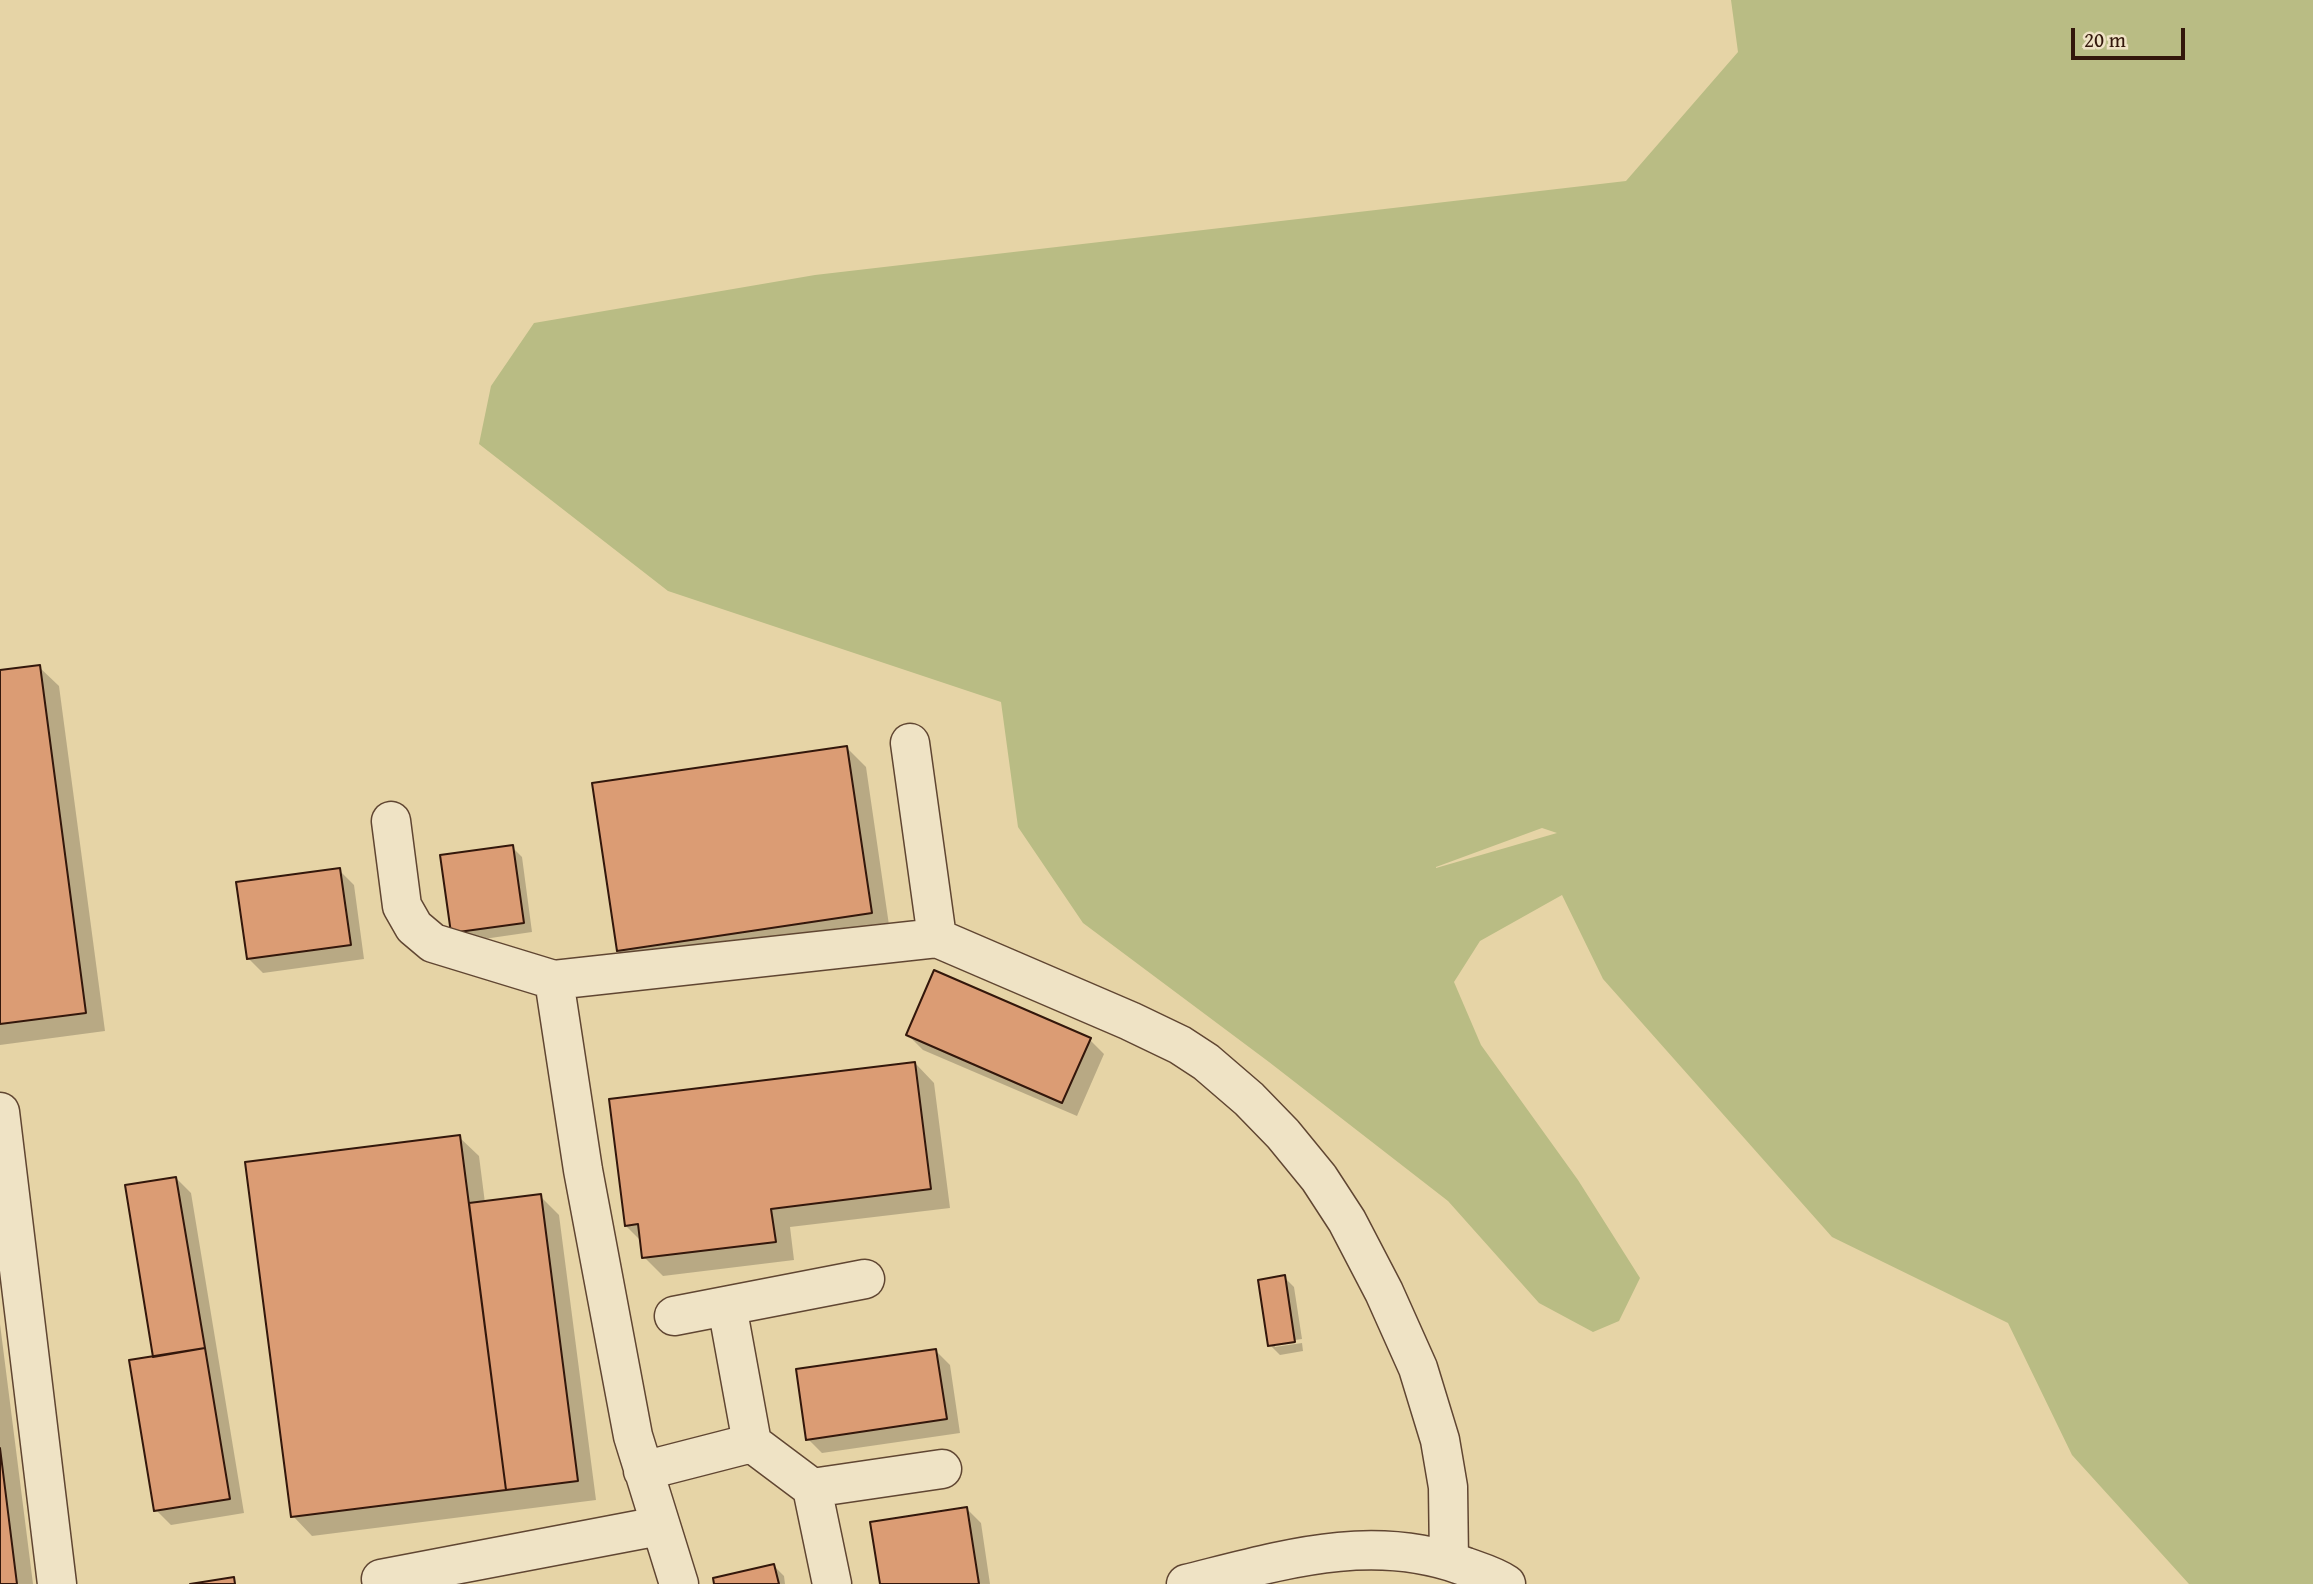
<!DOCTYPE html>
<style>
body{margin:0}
#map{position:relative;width:2313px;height:1584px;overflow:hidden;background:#e6d4a6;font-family:"Gentium Book Plus",serif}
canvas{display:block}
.scale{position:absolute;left:2071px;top:28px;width:114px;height:32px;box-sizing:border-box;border:4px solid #33170b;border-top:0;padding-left:9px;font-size:21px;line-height:24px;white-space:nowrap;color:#33170b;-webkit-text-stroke:5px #efe3c5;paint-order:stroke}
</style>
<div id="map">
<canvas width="2313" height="1584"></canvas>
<div class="scale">20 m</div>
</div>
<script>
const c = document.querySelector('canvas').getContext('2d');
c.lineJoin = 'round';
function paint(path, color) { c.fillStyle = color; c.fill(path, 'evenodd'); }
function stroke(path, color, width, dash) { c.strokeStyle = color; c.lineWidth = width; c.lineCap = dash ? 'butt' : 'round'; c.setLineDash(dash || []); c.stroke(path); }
paint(new Path2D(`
 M1731,0H2313V1584H2189L2072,1455L2008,1323L1832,1237L1603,979L1562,895L1480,941L1454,982L1481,1045L1578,1180L1640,1278L1619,1321L1593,1332L1539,1303L1448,1201L1269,1062L1083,923L1018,827L1001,702L668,591L479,444L491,386L534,323L815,275L1626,181L1738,52ZM1542,828L1557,833L1436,868V867Z`), '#b9bc84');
paint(new Path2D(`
 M39,667L59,686L105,1031L0,1045V672Z
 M846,747L866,767L890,932L638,969L618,950Z
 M512,847L522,857L532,932L463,942L453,932Z
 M339,870L354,885L364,959L263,973L249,959Z
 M908,1035L1090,1040L1104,1054L1077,1116L923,1050Z
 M915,1063L934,1083L950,1208L790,1227L794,1260L663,1276L644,1257L642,1242L626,1226Z
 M459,1137L479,1156L485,1203L540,1196L559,1215L596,1500L312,1536L293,1516Z
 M176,1178L191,1193L244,1513L171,1525L156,1510L155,1358Z
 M1284,1277L1294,1287L1302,1339L1275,1343V1347L1302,1343L1303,1351L1280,1355L1270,1345Z
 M0,1324L33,1584H0Z
 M936,1351L950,1365L960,1433L822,1453L808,1439Z
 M967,1509L981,1523L990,1584H882Z
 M774,1566L784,1576L785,1584H716Z`), '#0003');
const building = new Path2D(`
 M40,665L86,1013L0,1024V670Z
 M847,746L872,913L617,951L592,783Z
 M513,845L524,923L451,933L440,855Z
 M340,868L351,945L247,959L236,882Z
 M934,970L1091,1038L1062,1103L906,1035Z
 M915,1062L931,1189L771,1209L776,1242L642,1258L638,1224L625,1226L609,1099Z
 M460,1135L506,1490L291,1517L245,1162Z
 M176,1177L205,1348L153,1357L125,1185Z
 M541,1194L578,1481L506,1490L469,1203Z
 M1285,1275L1295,1342L1268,1346L1258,1280Z
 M205,1348L230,1499L154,1511L129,1360Z
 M936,1349L947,1419L806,1440L796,1369Z
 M0,1448L17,1584H0Z
 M967,1507L979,1584H880L870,1522Z
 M774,1564L779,1584H714L713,1578Z
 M234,1577L235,1584H190Z`);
paint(building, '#db9c74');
stroke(building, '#33170b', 2);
const minor = new Path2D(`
 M910,743L937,938
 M391,821L402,906L414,927L433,943L554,980L937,938L1130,1021L1180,1045L1206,1062L1249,1099L1283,1134L1319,1178L1347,1221L1384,1292L1418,1368L1440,1440L1448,1487L1449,1560
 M554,980L583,1170L633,1436L679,1584
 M0,1112L57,1584
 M727,1306L752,1443L812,1488L942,1469
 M674,1316L865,1279
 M643,1471L752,1443
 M812,1488L832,1584
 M381,1579L659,1526
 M1186,1584C1279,1561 1372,1531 1466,1567C1480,1572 1494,1576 1506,1584`);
stroke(minor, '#604632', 41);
stroke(minor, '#efe3c5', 38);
</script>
